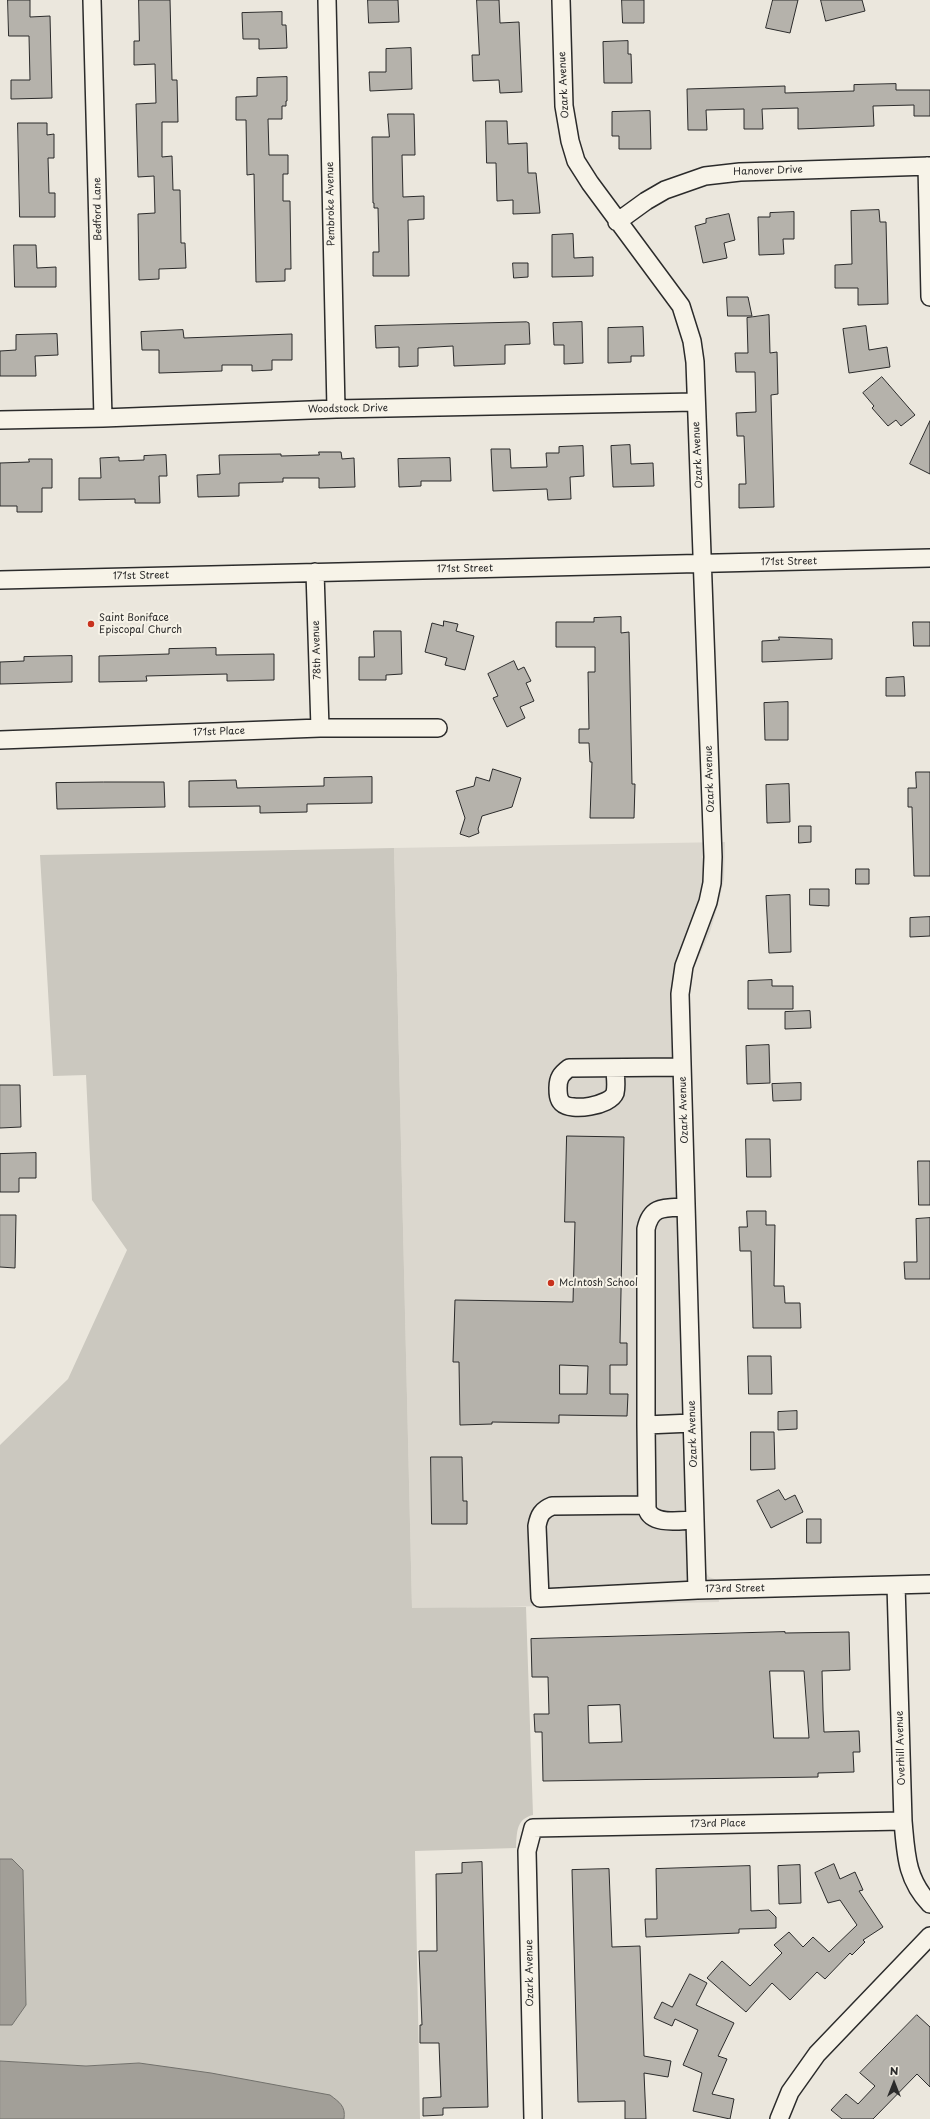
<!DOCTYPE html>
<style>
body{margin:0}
#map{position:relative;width:930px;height:2119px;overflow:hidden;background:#ebe7dd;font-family:"Playpen Sans",sans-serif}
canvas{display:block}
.north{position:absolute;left:874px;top:2063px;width:40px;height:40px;-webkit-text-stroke:3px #f7f3e8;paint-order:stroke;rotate:0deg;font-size:11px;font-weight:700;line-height:16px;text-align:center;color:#2b2b2b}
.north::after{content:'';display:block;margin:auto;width:14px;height:18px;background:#2b2b2b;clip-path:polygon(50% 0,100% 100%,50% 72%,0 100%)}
</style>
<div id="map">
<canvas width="930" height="2119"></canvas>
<div class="north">N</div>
</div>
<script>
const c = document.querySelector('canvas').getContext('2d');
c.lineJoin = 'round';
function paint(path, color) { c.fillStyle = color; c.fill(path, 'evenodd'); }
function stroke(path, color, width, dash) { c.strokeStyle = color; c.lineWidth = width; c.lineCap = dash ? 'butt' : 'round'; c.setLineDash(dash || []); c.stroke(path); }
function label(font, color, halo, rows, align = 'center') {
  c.font = font + ' "Playpen Sans",sans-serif'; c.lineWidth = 4; c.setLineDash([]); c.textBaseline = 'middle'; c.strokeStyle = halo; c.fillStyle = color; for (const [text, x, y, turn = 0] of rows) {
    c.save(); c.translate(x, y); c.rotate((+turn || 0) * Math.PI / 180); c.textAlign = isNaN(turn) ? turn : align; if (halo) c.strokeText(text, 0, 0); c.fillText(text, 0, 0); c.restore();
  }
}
paint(new Path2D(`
 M725,842L724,879L718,905L710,932L693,970L689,997L704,1569L709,1577L717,1580L719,1602L412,1609L394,848Z`), '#dbd7ce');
paint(new Path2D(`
 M394,848L412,1608L526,1607L533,1815C516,1819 517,1832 516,1848L415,1851L420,2119H344L345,2114L139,2063L86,2066L0,2061V2025L12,2024L26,2005L23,1870L12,1859H0V1445L68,1379L127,1250L92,1200L86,1075L53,1076L40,855Z`), '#cbc8bf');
const water = new Path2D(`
 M0,1859H12L23,1870L26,2005L12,2025H0Z
 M0,2061L86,2066L139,2063L211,2073L330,2095C339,2102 346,2106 344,2119H0Z`);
paint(water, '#a29f98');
stroke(water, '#72716c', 1);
const building = new Path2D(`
 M8,0H30V17L50,16L52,98L11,99V80H30L29,36H9Z
 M139,0H170L172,80H177L178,122H162V157L172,156L173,190H180L181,243H185L186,268L159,269V279L139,280L138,214L155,213L154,176L138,177L136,104L156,103L155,64L134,65V41H139Z
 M368,0H398L399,22L369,23Z
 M477,0H499L500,23L519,22L522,92L500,93L499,80L473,81L472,55H479Z
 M622,0H644V23H623Z
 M773,0H798L790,33L766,28Z
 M821,0H862L865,11L826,21Z
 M282,12V25H286L287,48L259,49V39H243L242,13Z
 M628,41V54H631L632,83H604L603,42Z
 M411,48L412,89L370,91L369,72H386V49Z
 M287,77V101H286V106H282V119H268L269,155H288V174H283V201H290L291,269H285V281L256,282L254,174L247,175L246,120H236V97L257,96V78Z
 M896,84V90H930V116H914V105L873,106L874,126L798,129V108L762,109L763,129H744V109L706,110L707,130H688L687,89L785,86V93L854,91V85Z
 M650,111L651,149H619V136H612V112Z
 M388,114H414L415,155H402L403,197L424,196V219L408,220L409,276H373V252H379L378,208H374V203H373L372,137H389Z
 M486,121H507L508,144L527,143L528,173H536L540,213L513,214V200L497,201L496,163H487Z
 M18,123H47V135L54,134V158H48L49,193H55V217H20Z
 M879,210L880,222H886L888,304L858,305V288H835V265L852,264L851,211Z
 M794,212V239H783L784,254L759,255L758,217H770V213Z
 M729,214L735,240L724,243L727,258L703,263L695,226L706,223V219Z
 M573,234L574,258L593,257V276L552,277V235Z
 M14,245H36L37,268L56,267V287H15Z
 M513,263H528V277L514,278Z
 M727,297H748L752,316H728Z
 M769,315L770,353L777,352L778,394L771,395L774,507L739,508V484H746L744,436H737L736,413L756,412L755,372H736L735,353H748L747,318Z
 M527,322L529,323L530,344L505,345V364L454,366L453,346L418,348V366L399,367V347L376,348L375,326Z
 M582,322L583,363L564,364V345H554L553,323Z
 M866,326L869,350L887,347L890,367L849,373L843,329Z
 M643,327L644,356H631V362L608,363V328Z
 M183,330L184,338L292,334V360H272V370L252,371V365H222V371L159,373V350H142L141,332Z
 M57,334L58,355L35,356L36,376H0V351L16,350V335Z
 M882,377L915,415L901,426L896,420L888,426L872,408L874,406L863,393Z
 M930,421V474L910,464Z
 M630,445L631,464L653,463L654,486L613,487L611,446Z
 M583,446L584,476L570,477L571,499L548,500L547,489L493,491L491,449H510L511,468L547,467L546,453H559V447Z
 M319,452H341L342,459L354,458L355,487L319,488V478H283V482L239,483V496L198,497L197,475L220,474L219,455L281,454V456L319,455Z
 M166,455L167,476H159L160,503H135V499L79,500V478H101L100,458L119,457V461L144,460V456Z
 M450,458L451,481H421V486L399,487L398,459Z
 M29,459H52V488H42V512H17V506H0V463L29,462Z
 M621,617V633L629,632L632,784H635L634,818H590L592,762H590L589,743H579V729H589L588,672H595V647H556V622H594V618Z
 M444,621L458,624L456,631L474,636L465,670L445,665L447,658L425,652L432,623L443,626Z
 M913,622H930V646H914Z
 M374,631H401L402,674L386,675V680H359V657H374Z
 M779,637L832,639V659L762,662V641L779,640Z
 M216,648V655L274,654V680L227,681V674L146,676L147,681L99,682V656L169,654V649Z
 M72,656V682L0,684V662L24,661V657Z
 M514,661L518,670L524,667L531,681L526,683L534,701L520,707L525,718L507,727L493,698L498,696L488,674Z
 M904,677L905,696H886V678Z
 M788,702V740H765L764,703Z
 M493,769L521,778L512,807L482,816L478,829L479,833L469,837L460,834L465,818L456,791L474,786L476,777L489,781Z
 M916,772H930V876H914L912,807H908V788H916Z
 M372,777V803L307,804V812L260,813V806L189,807V781L236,780L237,788L324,786V778Z
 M104,782H164L165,807L57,809L56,783Z
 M789,784L790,822L767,823L766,785Z
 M799,826H811V842L799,843Z
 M856,869H869V884H856Z
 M810,889H829V906L810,905Z
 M790,895L791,952L769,953L766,896Z
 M930,917V936L910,937V918Z
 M772,980V986H793V1009H748V981Z
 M810,1011L811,1028L785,1029V1012Z
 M769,1045L770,1083L747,1084L746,1046Z
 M801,1083V1100L773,1101L772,1084Z
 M0,1085H20L21,1127L0,1128Z
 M567,1136L624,1137L620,1343H627V1365H610V1394H628L627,1416L559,1415V1423L492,1422V1424L460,1425L459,1362H453L455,1300L573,1302L575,1222H565ZM560,1365L588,1366L587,1394H560Z
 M746,1139H770L771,1177H747Z
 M36,1153V1178H19V1192H0V1154Z
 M918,1161H930V1205H919Z
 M747,1211H766V1225H775L774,1286H784L785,1303H800L801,1328H753L751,1251H740L739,1227H747Z
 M0,1215H16L15,1268L0,1267Z
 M930,1218V1279H905L904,1262H917L916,1219Z
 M748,1356H771L772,1394H749Z
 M797,1411V1429L778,1430V1412Z
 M751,1432H774L775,1469L751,1470Z
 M431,1457H462L463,1501H467V1524H432Z
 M779,1490L785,1500L795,1495L803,1512L771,1528L757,1501Z
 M807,1519H821V1543H807Z
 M785,1632V1633L849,1632L850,1670L822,1671L823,1710L824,1732L859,1731L860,1752H853L854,1772L818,1773V1777L543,1781L542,1732H535L534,1714H549L548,1677H532L531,1639ZM770,1671H804L809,1738H774ZM620,1705L622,1742L589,1743L588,1706Z
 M482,1862L488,2107L443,2108V2115L423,2116V2098L441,2097L439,2043H420V2025H422L419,1951H437L436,1874L462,1873V1863Z
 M834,1864L840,1879L855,1872L863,1890L859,1891L883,1927L863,1940L865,1942L852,1955L850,1953L825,1979L817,1972L790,2000L772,1983L746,2012L707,1978L722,1961L750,1986L782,1953L774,1945L789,1932L803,1947L813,1937L829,1952L857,1925L840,1900L828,1903L815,1873Z
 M800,1865L801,1903L779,1904L778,1866Z
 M750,1866L751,1911L769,1910L776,1917V1928L739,1929V1933L646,1937L645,1919H657L656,1869Z
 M609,1869L612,1947L640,1946L644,2056L671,2061L668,2077L644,2073L646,2119H625V2101L578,2102L572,1870Z
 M690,1974L707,1983L696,2005L734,2023L718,2056L727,2059L712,2094L734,2099L730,2119L693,2111L702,2073L683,2065L698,2030L675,2019L672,2026L654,2018L662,2002L672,2007Z
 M917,2015L930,2027V2087L917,2074L873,2119H842L831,2110L846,2094L858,2104L875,2086L860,2073Z`);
paint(building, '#b5b2ab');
stroke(building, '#2b2b2b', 1);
const minor = new Path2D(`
 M92,0L103,418
 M327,0L336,409
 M561,0L564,106L570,141L576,161L590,183L681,306L692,341L695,362L713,857L712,883L708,902L684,966L680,994L697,1590
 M927,166L930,297
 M617,222L646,201L665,190L705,176L740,172L930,166
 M0,420L103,418L336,409L695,402
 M315,572L320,728
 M0,580L930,558
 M0,740L320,728H438
 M615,1068C615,1076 617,1085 615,1093C610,1106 571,1112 562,1103C558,1099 558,1093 558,1088C558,1078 561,1074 569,1068L682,1067
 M692,1423L646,1425L647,1509C652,1526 681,1520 695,1520
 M646,1425V1229C651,1205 665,1208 686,1207
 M647,1505L552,1506C542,1510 539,1515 537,1526L540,1598L697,1590L930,1584
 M896,1585L903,1821C906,1854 906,1879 930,1904
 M533,2119L527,1851L533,1828L903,1821
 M779,2119L790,2092L817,2054L930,1936`);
stroke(minor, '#2b2b2b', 20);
stroke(minor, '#f7f3e8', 17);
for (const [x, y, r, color] of [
 [91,624,4,"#c8321e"],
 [551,1283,4,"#c8321e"]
]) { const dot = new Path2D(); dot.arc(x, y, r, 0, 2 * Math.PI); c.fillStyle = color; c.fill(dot); stroke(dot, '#f7f3e8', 1.5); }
label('10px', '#2b2b2b', '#f7f3e8', [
 ["Ozark Avenue",564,85,-93],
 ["Hanover Drive",768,171,-2],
 ["Pembroke Avenue",331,204,-91],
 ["Bedford Lane",98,209,-91],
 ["Woodstock Drive",348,409,-1],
 ["Ozark Avenue",698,455,-93],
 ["171st Street",789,562,-1],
 ["171st Street",465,569,-1],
 ["171st Street",141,576,-1],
 ["78th Avenue",317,650,-92],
 ["171st Place",219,732,-2],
 ["Ozark Avenue",710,779,-92],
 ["Ozark Avenue",684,1110,-92],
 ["Ozark Avenue",693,1434,-92],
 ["173rd Street",735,1589,-1],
 ["Overhill Avenue",901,1748,-92],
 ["173rd Place",718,1824,-1],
 ["Ozark Avenue",530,1973,-91]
]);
label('10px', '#2b2b2b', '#f7f3e8', [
 ["Saint Boniface",99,618],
 ["Episcopal Church",99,630],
 ["McIntosh School",559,1283]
], 'left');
</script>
